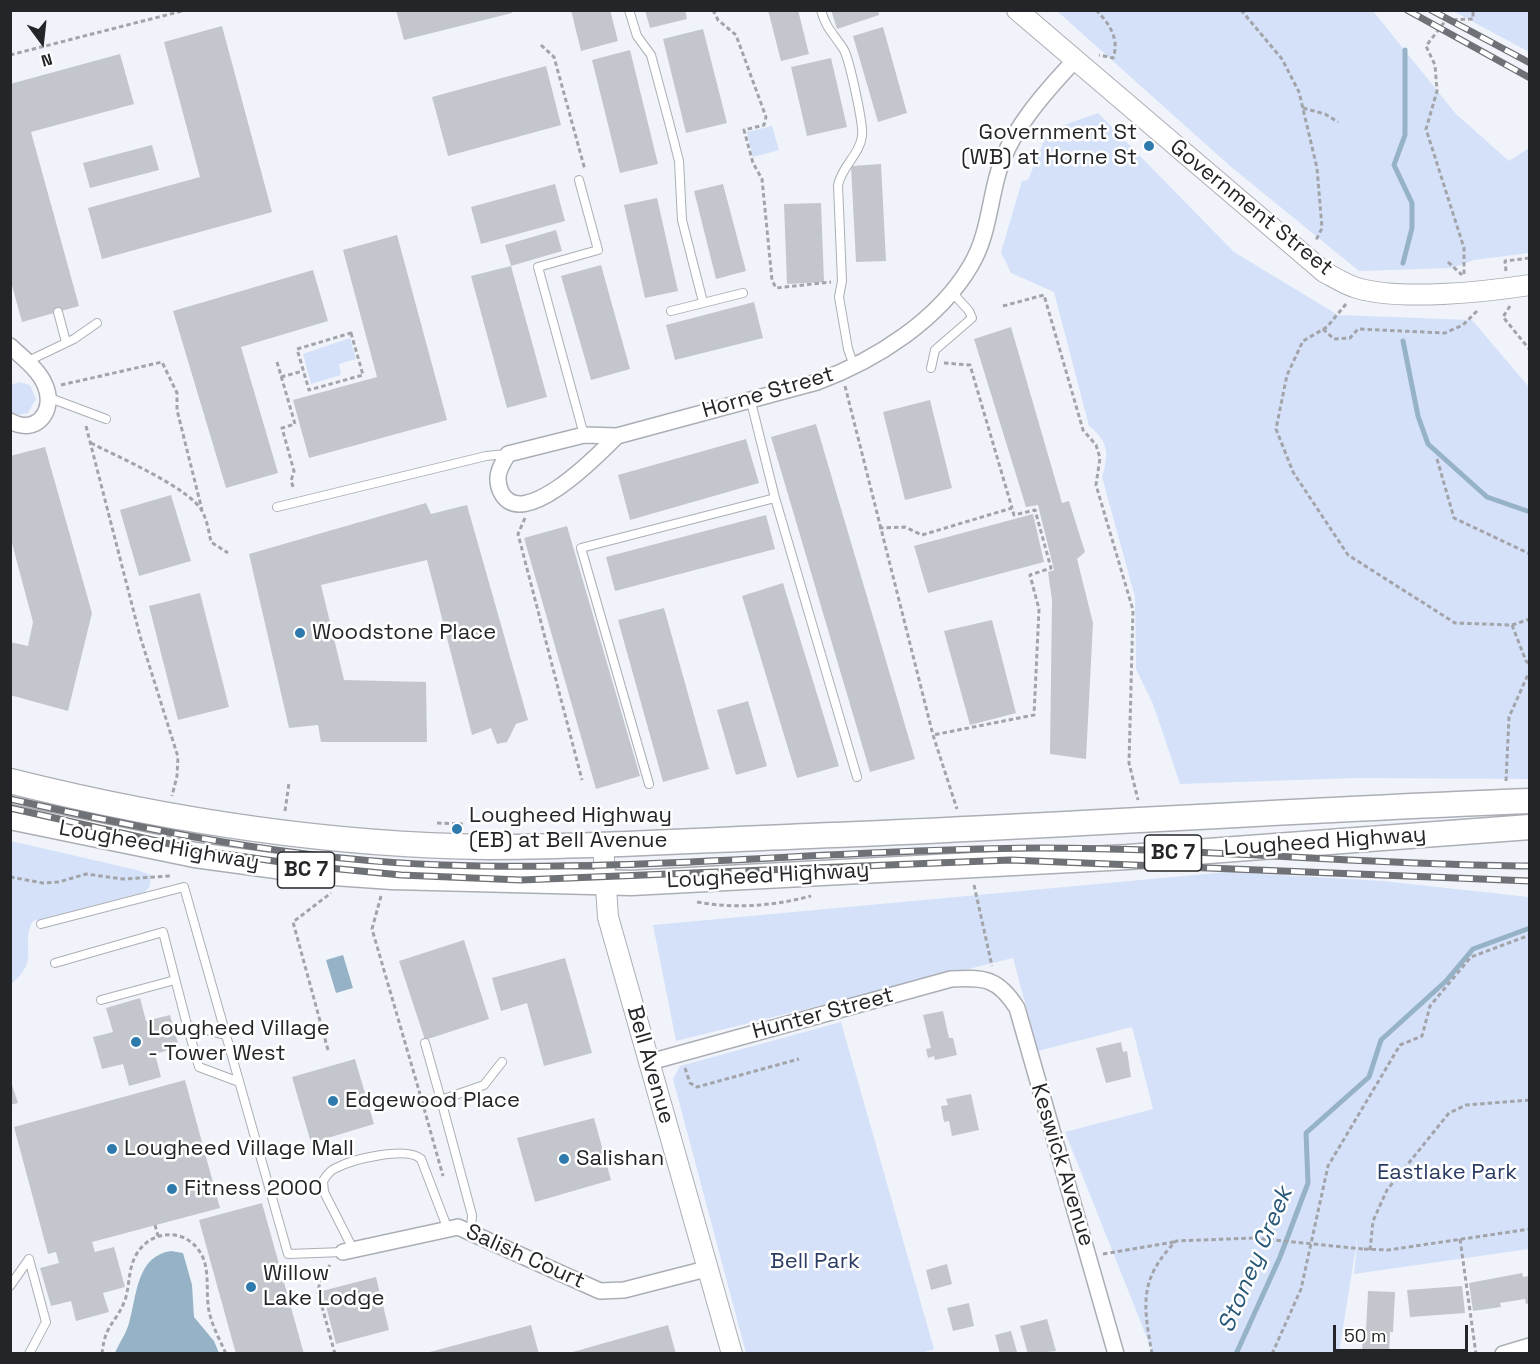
<!DOCTYPE html>
<style>
body{margin:0}
#map{position:relative;width:1540px;height:1364px;overflow:hidden;background:#f0f4fa;font-family:"Space Grotesk",sans-serif}
canvas{display:block}
.frame{position:absolute;inset:0;border:12px solid #242528;pointer-events:none}
.north{position:absolute;left:12px;top:12px;width:60px;height:60px;-webkit-text-stroke:4px #fff;paint-order:stroke;rotate:165deg;font-size:16px;font-weight:700;line-height:24px;text-align:center;color:#242528}
.north::after{content:'';display:block;margin:auto;width:21px;height:27px;background:#242528;clip-path:polygon(50% 0,100% 100%,50% 72%,0 100%)}
.scale{position:absolute;left:1333px;top:1325px;width:135px;height:27px;box-sizing:border-box;border:3px solid #242528;border-top:0;padding-left:8px;font-size:18px;line-height:21px;white-space:nowrap;color:#242528;-webkit-text-stroke:4px #fff;paint-order:stroke}
</style>
<div id="map">
<canvas width="1540" height="1364"></canvas>
<div class="frame"></div>
<div class="north">N</div>
<div class="scale">50 m</div>
</div>
<script>
const c = document.querySelector('canvas').getContext('2d');
c.lineJoin = 'round';
function paint(path, color) { c.fillStyle = color; c.fill(path, 'evenodd'); }
function stroke(path, color, width, dash) { c.strokeStyle = color; c.lineWidth = width; c.lineCap = dash ? 'butt' : 'round'; c.setLineDash(dash || []); c.stroke(path); }
function label(font, color, halo, rows, align = 'center') {
  c.font = font + ' "Space Grotesk",sans-serif'; c.lineWidth = 5; c.setLineDash([]); c.textBaseline = 'middle'; c.strokeStyle = halo; c.fillStyle = color; for (const [text, x, y, turn = 0] of rows) {
    c.save(); c.translate(x, y); c.rotate((+turn || 0) * Math.PI / 180); c.textAlign = isNaN(turn) ? turn : align; if (halo) c.strokeText(text, 0, 0); c.fillText(text, 0, 0); c.restore();
  }
}
paint(new Path2D(`
 M1057,11H1373L1456,114L1509,161L1529,148V253L1474,260L1452,268L1359,271L1230,166Z
 M1453,11H1529V52Z
 M1098,113L1234,252L1338,315L1472,320L1529,387V779L1355,778L1180,784L1153,704L1136,669L1135,597L1102,477C1109,454 1109,442 1089,426L1054,292L1011,273L1001,252L1022,181L1028,180L1048,131Z
 M772,126L779,150L753,157L747,132Z
 M350,338L356,359L339,364L341,375L311,384L303,354Z
 M19,382L30,385L36,399L28,413L18,415L11,412V385Z
 M11,841L137,870L151,875L150,886L145,892L33,921C19,946 42,959 11,984Z
 M1227,872L1383,881L1529,897V1249L1354,1274L1358,1234L1339,1353H1153L1065,1132L1153,1109L1132,1027L1038,1051L1013,958L676,1041L653,925Z
 M841,1022L934,1349L918,1354L746,1353L673,1079L680,1066Z`), '#d5e1f9');
paint(new Path2D(`
 M343,955L353,988L336,993L326,960Z
 M171,1251L183,1253L192,1285L194,1317L214,1341L219,1353H115C119,1343 126,1334 129,1323C137,1296 136,1256 171,1251Z`), '#96b2c7');
stroke(new Path2D(`
 M1403,263L1412,228V203L1394,165L1405,135V50
 M1403,341L1418,416L1428,444L1487,497L1530,512
 M1236,1354L1280,1257L1308,1183L1306,1133L1369,1077L1381,1040L1446,981L1473,949L1530,928`), '#96b2c7', 5);
paint(new Path2D(`
 M396,10H511L512,13L404,40Z
 M571,10H610L618,41L581,51Z
 M645,10H685L687,19L650,28Z
 M768,10H798L809,54L781,61Z
 M831,10H878L879,15L837,29Z
 M222,26L272,212L102,259L88,208L200,177L164,42Z
 M883,27L907,113L878,122L853,36Z
 M703,29L727,123L686,133L663,39Z
 M630,50L658,164L620,173L592,60Z
 M120,54L134,104L31,132L79,306L22,322L10,278V84Z
 M831,58L847,127L807,136L791,67Z
 M546,66L561,125L448,156L432,97Z
 M152,145L159,170L90,188L83,163Z
 M881,164L886,261L856,262L851,166Z
 M555,184L565,221L481,244L471,207Z
 M723,184L746,271L716,279L694,191Z
 M657,198L678,291L645,298L624,205Z
 M821,203L824,282L787,284L784,204Z
 M556,230L562,251L511,266L505,245Z
 M397,235L447,420L309,458L293,400L377,377L343,250Z
 M601,265L630,369L591,380L561,276Z
 M511,266L547,397L507,408L471,276Z
 M313,270L328,321L241,347L278,473L226,488L173,311Z
 M754,302L763,338L675,360L666,325Z
 M1011,327L1062,503L1069,501L1085,552L1077,559L1093,623L1086,759L1050,754L1052,600L1048,572L1054,570L1038,505L1026,507L974,339Z
 M930,400L952,488L905,500L883,412Z
 M816,424L915,759L870,772L771,437Z
 M746,439L759,483L630,520L618,475Z
 M45,447L92,613L68,711L10,695V642L28,646L33,622L10,536V456Z
 M171,495L191,561L139,576L120,510Z
 M426,503L431,514L467,505L528,720L516,724L507,742L497,744L491,728L472,735L427,560L321,585L344,680L426,682L427,742H321L318,725L289,728L249,554Z
 M1033,514L1044,562L928,593L914,546Z
 M766,515L775,549L615,591L606,557Z
 M567,526L640,776L596,789L524,538Z
 M783,583L839,766L797,778L742,596Z
 M200,593L229,707L178,720L149,606Z
 M664,608L709,769L663,782L618,620Z
 M992,620L1016,713L970,725L944,631Z
 M748,701L767,766L736,775L717,710Z
 M464,940L489,1019L425,1040L399,961Z
 M565,958L592,1053L544,1066L527,1003L501,1011L492,978Z
 M140,998L146,1021L170,1015L179,1047L155,1054L161,1077L129,1086L123,1064L102,1069L93,1037L113,1032L106,1008Z
 M943,1011L949,1038H953L957,1055L935,1060L934,1056L928,1058L926,1049L931,1048L923,1015Z
 M1121,1042L1123,1052L1127,1051L1131,1077L1106,1083L1096,1048Z
 M355,1059L374,1124L311,1143L292,1077Z
 M10,1079L18,1103L10,1105Z
 M185,1080L220,1208L92,1242L95,1252L114,1247L125,1287L103,1293L109,1312L76,1321L71,1301L51,1306L40,1268L59,1263L56,1252L48,1254L14,1127Z
 M971,1094L979,1130L952,1136L949,1121L944,1122L941,1106L948,1105L946,1099Z
 M594,1118L611,1180L535,1202L517,1138Z
 M262,1203L304,1354H236L199,1220Z
 M947,1264L952,1284L931,1290L926,1270Z
 M1522,1273L1523,1277L1530,1276V1303L1526,1304L1525,1299L1500,1303L1501,1307L1473,1311L1469,1283Z
 M376,1277L389,1330L336,1344L322,1291Z
 M1462,1286L1465,1313L1410,1317L1407,1290Z
 M1368,1291L1395,1292L1393,1332H1390L1389,1354H1362L1363,1330H1366Z
 M969,1303L974,1326L953,1331L947,1308Z
 M1047,1319L1056,1351L1028,1354L1020,1326Z
 M531,1325L539,1354H426V1353Z
 M668,1325L676,1354H569V1353Z
 M1011,1331L1017,1352L1000,1354L995,1335Z`), '#c3c7cd');
const service = new Path2D(`
 M629,10L637,36L651,55L669,122L679,161L682,220L703,302
 M821,10C826,29 834,34 844,50C849,59 864,125 862,136C860,154 842,166 838,185L842,281L839,297L848,349L854,366
 M579,180L598,250L538,267L584,435
 M671,311L743,293
 M58,312L66,342
 M26,362L74,339L97,323
 M931,368L935,350L972,318L969,311L951,291
 M50,398L106,419
 M750,398L775,498
 M277,507L486,456L506,454
 M649,784L581,548L775,498L857,777
 M41,924L184,887L288,1254L343,1252
 M55,963L163,932L187,1025L225,1035
 M101,1000L175,980
 M187,1025L199,1067L239,1082
 M425,1043L441,1100
 M471,1231L472,1215L441,1100L484,1085L502,1062
 M353,1249L324,1192L323,1181C326,1176 330,1170 336,1168C353,1159 407,1146 421,1159L447,1227
 M10,1286L29,1259
 M29,1354L46,1322L29,1259`);
const minor = new Path2D(`
 M10,346C22,357 39,370 45,385C56,410 37,436 10,421
 M584,435L617,436C600,453 522,534 501,492C494,477 500,467 508,454Z
 M617,436L817,382C876,360 939,320 971,265C987,238 989,207 997,177C1008,133 1044,93 1075,60
 M650,1062L951,979C984,977 998,978 1017,1008L1116,1354
 M343,1252L458,1227L600,1291L624,1290L706,1269
 M1503,1354L1530,1346`);
const tertiary = new Path2D(`
 M1017,10L1324,272C1334,277 1346,285 1357,288C1401,301 1484,292 1530,285
 M603,844L608,917L732,1354`);
const primary = new Path2D(`
 M10,781C166,820 328,845 488,847C595,847 703,840 810,836C1050,827 1289,810 1530,801
 M10,817L195,855L320,872L392,877L631,883L1128,857L1530,827`);
stroke(service, '#abaeb5', 10);
stroke(minor, '#abaeb5', 18);
stroke(tertiary, '#abaeb5', 22);
stroke(primary, '#abaeb5', 27);
stroke(new Path2D(`
 M713,10L718,20L736,35L766,117L764,125L744,130L753,163L762,179L772,280L776,288L831,282
 M1096,10C1109,23 1120,39 1113,58L1099,55
 M1241,10L1282,59L1299,92L1317,168L1322,228L1316,240
 M541,45L554,57L585,170
 M10,55L186,10
 M1303,108L1325,114L1338,122
 M1448,262L1462,275
 M1506,271L1505,261L1530,258
 M1464,274V248L1426,129L1437,91L1435,65L1426,46L1446,20L1473,19V10
 M1346,304L1327,327L1303,341L1287,375L1276,429L1293,472L1348,555L1455,623L1512,625L1526,661L1530,664
 M1003,306L1044,295L1083,430L1096,445L1100,458L1096,485L1133,610L1129,763L1138,800
 M1510,306L1503,317L1530,350
 M1323,329L1334,339L1350,338L1358,329L1445,333L1463,325L1478,310
 M351,333L363,375L309,390L297,349Z
 M277,362L295,424L282,428L294,471L291,481L294,489
 M944,363L970,365L1012,508
 M281,377L303,371
 M61,385L162,362L177,393V410L202,510
 M845,386L933,735L957,809
 M86,426L140,636L178,757L177,776L172,796
 M91,443C116,456 190,488 202,511C207,520 209,532 211,542L228,553
 M1437,459L1454,518L1530,554
 M525,518L518,534L582,780
 M879,528L905,527L922,535L1012,508L1014,515L1035,510L1051,568L1030,575L1039,609L1034,715L933,735
 M1512,625L1530,619
 M1506,781L1509,717L1530,670
 M285,811L289,783
 M437,823L463,824
 M10,877L43,883L59,882L86,874L123,879L171,876
 M974,885L992,966
 M381,896L372,929L420,1094L427,1096
 M697,902C736,909 773,906 811,896
 M328,1050L293,922L331,893
 M685,1068L690,1083L697,1087L799,1059
 M420,1094L443,1176
 M155,1225L158,1236
 M1460,1239L1476,1354
 M1364,1249L1388,1250L1530,1229
 M1370,1250L1373,1221L1387,1190L1449,1113L1466,1105L1530,1100
 M1103,1254L1174,1242
 M330,1265L320,1281L318,1292L335,1354
 M102,1354C105,1323 116,1324 125,1300C130,1285 128,1269 136,1255C150,1230 184,1227 200,1252C211,1269 205,1292 209,1311C212,1326 220,1340 226,1354
 M1152,1354C1143,1304 1139,1279 1176,1241L1254,1238
 M1272,1354L1301,1289L1328,1166L1400,1045L1422,1036L1430,1006L1471,957L1530,935`), '#a2a4a9', 3, [4.5, 3]);
stroke(service, '#fff', 8);
stroke(minor, '#fff', 15);
stroke(tertiary, '#fff', 20);
stroke(primary, '#fff', 24);
const rail = new Path2D(`
 M1407,10L1530,78
 M1431,10L1530,63
 M10,799C152,831 296,860 442,865C641,872 840,849 1039,848C1203,848 1366,865 1530,866
 M10,808L197,850L309,866L401,875L521,880L1010,860L1530,881`);
stroke(rail, '#6e7175', 7);
stroke(rail, '#fff', 4.5, [14]);
stroke(new Path2D(`
 M1254,1238L1364,1249`), '#a2a4a9', 3, [4.5, 3]);
for (const [x, y, r, color] of [
 [1149,146,6,"#2e7aad"],
 [300,633,6,"#2e7aad"],
 [457,829,6,"#2e7aad"],
 [136,1042,6,"#2e7aad"],
 [333,1101,6,"#2e7aad"],
 [112,1149,6,"#2e7aad"],
 [564,1159,6,"#2e7aad"],
 [172,1189,6,"#2e7aad"],
 [251,1287,6,"#2e7aad"]
]) { const dot = new Path2D(); dot.arc(x, y, r, 0, 2 * Math.PI); c.fillStyle = color; c.fill(dot); stroke(dot, '#fff', 2); }
for (const [x, y, w] of [
 [1173,853,57],
 [306,870,57]
]) { const box = new Path2D(); box.roundRect(x - w / 2, y - 18, w, 36, 4.5); c.fillStyle = '#fff'; c.fill(box); stroke(box, '#242528', 1.5); }
label('bold 21px', '#242528', null, [
 ["BC 7",1173,853],
 ["BC 7",306,870]
]);
label('22px', '#242528', '#fff', [
 ["Government St",1137,133,"right"],
 ["(WB) at Horne St",1137,158,"right"],
 ["Woodstone Place",312,633],
 ["Lougheed Highway",469,816],
 ["(EB) at Bell Avenue",469,841],
 ["Lougheed Village",148,1029],
 ["- Tower West",148,1054],
 ["Edgewood Place",345,1101],
 ["Lougheed Village Mall",124,1149],
 ["Salishan",576,1159],
 ["Fitness 2000",184,1189],
 ["Willow",263,1274],
 ["Lake Lodge",263,1299]
], 'left');
label('22px', '#242528', '#fff', [
 ["Government Street",1251,208,39],
 ["Horne Street",768,393,-16],
 ["Lougheed Highway",1325,842,-4],
 ["Lougheed Highway",159,846,10],
 ["Lougheed Highway",768,876,-3],
 ["Hunter Street",823,1014,-15],
 ["Bell Avenue",650,1065,74],
 ["Keswick Avenue",1062,1165,73],
 ["Salish Court",525,1257,24]
]);
label('22px', '#2a3c64', '#fff', [
 ["Eastlake Park",1447,1173],
 ["Bell Park",815,1262]
]);
label('italic 24px', '#295979', '#fff', [
 ["Stoney Creek",1256,1260,-67]
]);
</script>
